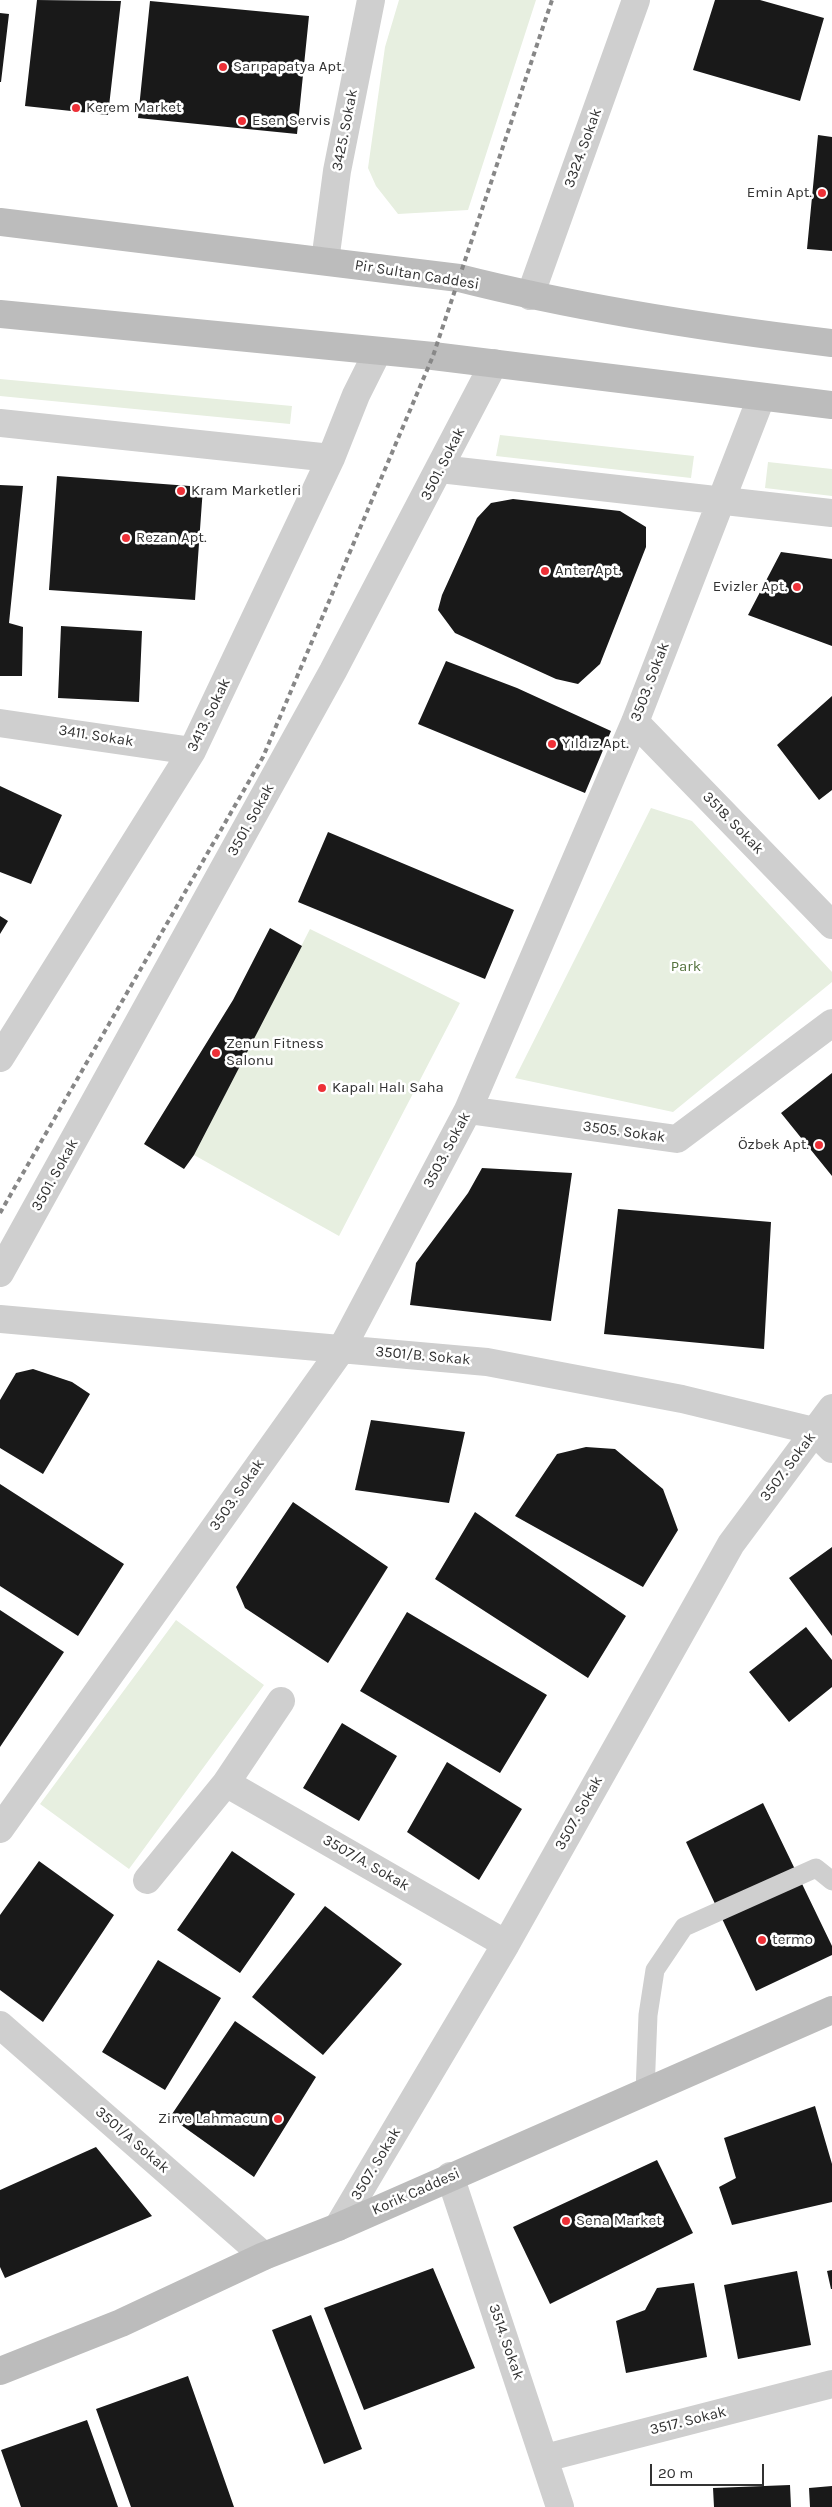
<!DOCTYPE html>
<meta charset="utf-8">
<style>
body{margin:0}
#map{position:relative;width:832px;height:2507px;overflow:hidden;background:#fff;font-family:Karla,sans-serif}
canvas{display:block}
.scale{position:absolute;left:650px;top:2464px;width:114px;height:22px;box-sizing:border-box;border:2px solid #323232;border-top:0;padding-left:6px;font-size:15px;line-height:18px;white-space:nowrap;color:#323232;-webkit-text-stroke:4px #fff;paint-order:stroke}
</style>
<div id="map">
<canvas width="832" height="2507"></canvas>
<div class="scale">20 m</div>
</div>
<script>
const c = document.querySelector('canvas').getContext('2d');
c.lineJoin = 'round';
function paint(path, color) { c.fillStyle = color; c.fill(path, 'evenodd'); }
function stroke(path, color, width, dash) { c.strokeStyle = color; c.lineWidth = width; c.lineCap = dash ? 'butt' : 'round'; c.setLineDash(dash || []); c.stroke(path); }
function label(font, color, halo, rows, align = 'center') {
  c.font = font + ' Karla,sans-serif'; c.lineWidth = 5; c.setLineDash([]); c.textBaseline = 'middle'; c.strokeStyle = halo; c.fillStyle = color; for (const [text, x, y, turn = 0] of rows) {
    c.save(); c.translate(x, y); c.rotate((+turn || 0) * Math.PI / 180); c.textAlign = isNaN(turn) ? turn : align; if (halo) c.strokeText(text, 0, 0); c.fillText(text, 0, 0); c.restore();
  }
}
paint(new Path2D(`
 M399,0H536L468,210L398,214L376,186L368,168L385,47Z
 M0,379L292,406L290,424L0,396Z
 M500,435L694,456L691,478L496,456Z
 M768,462L832,469V496L765,488Z
 M651,808L692,821L832,972V982L673,1112L515,1078Z
 M310,929L460,1003L339,1236L194,1155Z
 M176,1620L264,1685L129,1869L40,1804Z`), '#e7efe0');
paint(new Path2D(`
 M37,0L121,1L108,115L25,106Z
 M715,0H760L824,18L800,101L693,70Z
 M150,1L309,16L297,134L138,118Z
 M0,13L9,14L1,82H0Z
 M818,135L832,137V251L807,249Z
 M57,476L203,487L195,600L49,590Z
 M0,485L23,486L9,623L23,627L22,676H0Z
 M513,499L620,511L646,527V547L600,664L578,684L556,679L455,633L438,610L442,595L477,518L491,503Z
 M781,552L832,559V646L748,615Z
 M61,626L142,631L139,702L58,698Z
 M446,661L517,688L611,731L585,793L418,724Z
 M832,696V790L819,800L777,745Z
 M0,786L62,815L31,884L0,872Z
 M328,832L514,910L485,979L298,902Z
 M0,916L8,921L0,934Z
 M270,928L302,946L194,1155L184,1169L144,1144L233,1000Z
 M832,1073V1176L781,1113Z
 M482,1168L572,1173L551,1321L410,1305L416,1263L468,1193Z
 M618,1209L771,1222L764,1349L604,1334Z
 M33,1369L72,1382L90,1394L43,1474L0,1448V1400L16,1373Z
 M371,1420L465,1432L449,1503L355,1490Z
 M586,1447L615,1449L663,1489L678,1530L643,1587L515,1516L557,1454Z
 M0,1484L124,1564L78,1636L0,1586Z
 M293,1502L388,1567L328,1663L245,1608L236,1587Z
 M475,1512L626,1616L588,1678L435,1579Z
 M832,1547V1636L789,1578Z
 M0,1610L64,1652L0,1747Z
 M407,1612L547,1695L500,1773L360,1691Z
 M806,1627L832,1660V1687L789,1722L749,1672Z
 M342,1723L397,1756L359,1821L303,1788Z
 M447,1762L522,1809L479,1880L407,1832Z
 M763,1803L832,1946V1955L756,1991L686,1842Z
 M232,1851L295,1894L240,1973L177,1930Z
 M39,1861L114,1915L43,2022L0,1990V1915Z
 M325,1906L402,1964L323,2055L252,1997Z
 M158,1960L221,1998L165,2090L102,2052Z
 M235,2021L316,2077L254,2177L170,2117Z
 M815,2106L832,2164V2202L732,2225L719,2187L736,2178L724,2138Z
 M96,2147L152,2216L5,2278L0,2267V2190Z
 M657,2160L693,2233L550,2304L513,2227Z
 M433,2268L475,2368L364,2410L324,2308Z
 M832,2270V2289H831L827,2271Z
 M797,2271L811,2345L738,2359L724,2285Z
 M694,2283L707,2357L626,2373L616,2321L645,2310L657,2288Z
 M311,2315L362,2449L324,2464L272,2330Z
 M188,2376L234,2507H131L96,2409Z
 M87,2420L118,2507H21L1,2450Z
 M790,2485L791,2507H714L713,2488Z
 M832,2486V2507H810L809,2488Z`), '#191919');
stroke(new Path2D(`
 M645,2092L648,2015L655,1970L684,1927L816,1868L832,1881`), '#cfcfcf', 19);
stroke(new Path2D(`
 M325,261L337,171L371,0
 M530,296L636,0
 M0,423L331,458
 M440,469L832,513
 M635,722L832,925
 M0,723L192,751
 M0,1058L192,751L331,458L356,395L378,351
 M468,1110L677,1139L832,1023
 M0,1273L333,671L494,363
 M0,1319L487,1362L682,1399L814,1431L832,1449
 M226,1783L506,1944
 M0,1829L341,1350L468,1110L635,722L761,398
 M147,1880L226,1783L281,1701
 M0,2025L264,2256
 M450,2176L560,2507
 M338,2227L506,1944L731,1544L832,1408
 M545,2458L832,2384`), '#cfcfcf', 28);
stroke(new Path2D(`
 M0,222L459,278C581,309 706,328 832,343
 M0,314L433,356L832,405
 M0,2371L121,2323L264,2256L338,2227L832,2010`), '#bcbcbc', 28);
stroke(new Path2D(`
 M0,1213L263,757L433,356L552,0`), '#878787', 4, [5, 4]);
for (const [x, y, r, color] of [
 [223,67,5,"#ed3037"],
 [76,108,5,"#ed3037"],
 [242,121,5,"#ed3037"],
 [822,193,5,"#ed3037"],
 [181,491,5,"#ed3037"],
 [126,538,5,"#ed3037"],
 [545,571,5,"#ed3037"],
 [797,587,5,"#ed3037"],
 [552,744,5,"#ed3037"],
 [216,1053,5,"#ed3037"],
 [322,1088,5,"#ed3037"],
 [819,1145,5,"#ed3037"],
 [762,1940,5,"#ed3037"],
 [278,2119,5,"#ed3037"],
 [566,2221,5,"#ed3037"]
]) { const dot = new Path2D(); dot.arc(x, y, r, 0, 2 * Math.PI); c.fillStyle = color; c.fill(dot); stroke(dot, '#fff', 2); }
label('15px', '#323232', '#fff', [
 ["Sarıpapatya Apt.",233,67],
 ["Kerem Market",86,108],
 ["Esen Servis",252,121],
 ["Emin Apt.",812,193,"right"],
 ["Kram Marketleri",191,491],
 ["Rezan Apt.",136,538],
 ["Anter Apt.",555,571],
 ["Evizler Apt.",787,587,"right"],
 ["Yıldız Apt.",562,744],
 ["Zenun Fitness",226,1044],
 ["Salonu",226,1061],
 ["Kapalı Halı Saha",332,1088],
 ["Özbek Apt.",809,1145,"right"],
 ["termo",772,1940],
 ["Zirve Lahmacun",268,2119,"right"],
 ["Sena Market",576,2221]
], 'left');
label('15px', '#323232', '#fff', [
 ["3425. Sokak",345,130,-79],
 ["3324. Sokak",583,148,-70],
 ["Pir Sultan Caddesi",417,275,9],
 ["3501. Sokak",443,464,-63],
 ["3503. Sokak",650,682,-69],
 ["3413. Sokak",209,715,-64],
 ["3411. Sokak",96,736,9],
 ["3501. Sokak",251,820,-61],
 ["3518. Sokak",733,823,46],
 ["3505. Sokak",624,1132,8],
 ["3503. Sokak",447,1150,-62],
 ["3501. Sokak",55,1175,-61],
 ["3501/B. Sokak",423,1356,5],
 ["3507. Sokak",788,1467,-53],
 ["3503. Sokak",237,1495,-55],
 ["3507. Sokak",579,1813,-61],
 ["3507/A. Sokak",366,1863,30],
 ["3501/A Sokak",132,2140,41],
 ["3507. Sokak",376,2164,-59],
 ["Korik Caddesi",416,2192,-24],
 ["3514. Sokak",506,2342,71],
 ["3517. Sokak",688,2421,-14]
]);
label('15px', '#53713c', '#fff', [
 ["Park",686,967]
]);
</script>
